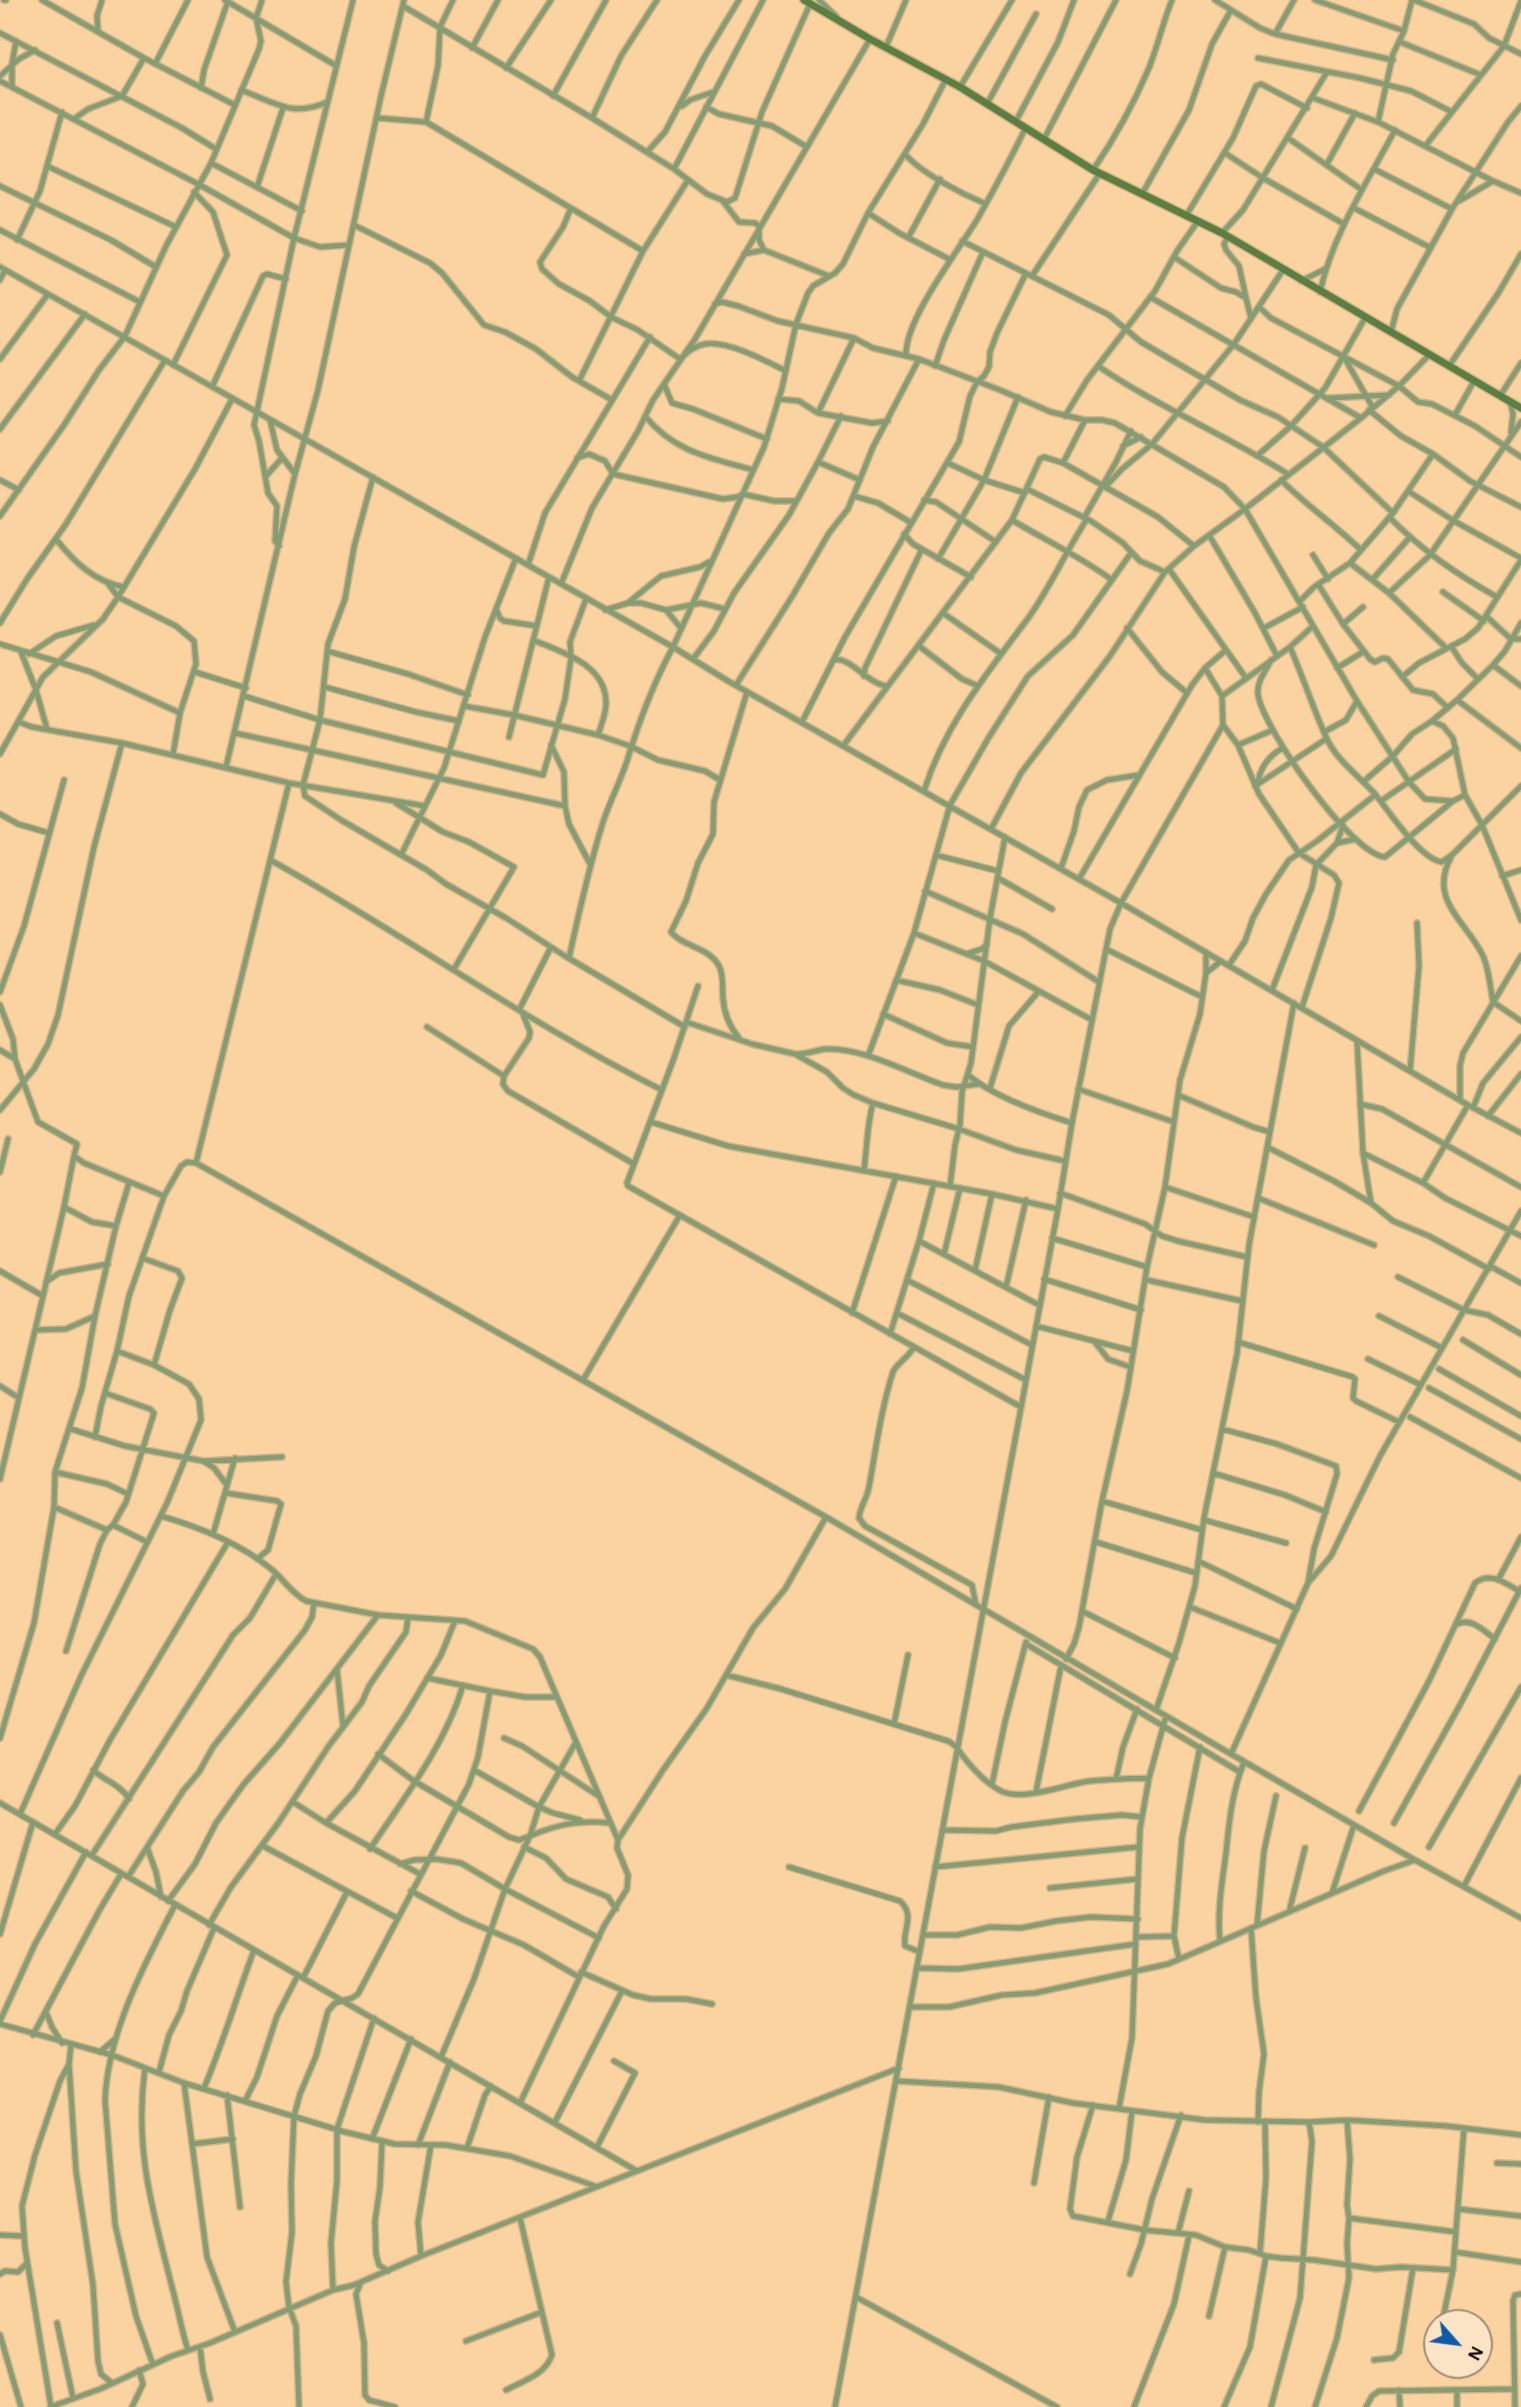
<!DOCTYPE html>
<style>
body{margin:0}
#map{position:relative;width:1521px;height:2407px;overflow:hidden;background:#fad3a1;font-family:"Alegreya Sans",sans-serif}
canvas{display:block}
.north{position:absolute;left:1423px;top:2309px;width:70px;height:70px;box-sizing:border-box;background:#fbe3c6;border:2px solid #a08c77;border-radius:50%;rotate:118deg;font-size:19px;font-weight:700;line-height:28px;text-align:center;color:#170a00}
.north::after{content:'';display:block;margin:auto;width:24px;height:32px;background:#0d5cab;clip-path:polygon(50% 0,100% 100%,50% 72%,0 100%)}
</style>
<div id="map">
<canvas width="1521" height="2407"></canvas>
<div class="north">N</div>
</div>
<script>
const c = document.querySelector('canvas').getContext('2d');
c.lineJoin = 'round';
function stroke(path, color, width, dash) { c.strokeStyle = color; c.lineWidth = width; c.lineCap = dash ? 'butt' : 'round'; c.setLineDash(dash || []); c.stroke(path); }
const street = new Path2D(`
 M4,0H6
 M42,0L144,58L235,105
 M225,0L335,65
 M819,0L837,17
 M1215,0L1260,28L1275,34L1393,60
 M1315,0L1404,31
 M1414,0L1474,24L1489,38L1521,54
 M403,6L592,118L674,169L707,194L727,202L735,198L762,112L810,4
 M98,31L97,16L102,0
 M0,33L182,128L216,149
 M1275,34L1294,0
 M1400,42L1481,75
 M886,47L906,0
 M472,48L498,0
 M1258,58L1360,78L1411,91L1452,112
 M155,64L188,0
 M506,68L551,0
 M0,76L19,59L35,50
 M0,81L198,184L294,238L320,247L349,245
 M12,87V64L16,41
 M960,87L1012,0
 M201,88L204,70L228,1
 M241,90C274,102 292,118 327,102
 M553,96L606,0
 M1313,98L1378,122L1493,181L1521,193
 M987,104L1036,14
 M682,106L690,100L713,92
 M706,107L719,114L772,126L807,147
 M378,118L426,122L438,66L440,27L453,0
 M592,118L621,56L657,0
 M74,119L88,109L122,96L144,58
 M1016,121L1058,42L1074,0
 M426,122L643,251
 M1378,122L1393,54L1404,31L1412,0
 M1288,138L1362,190
 M1044,139L1116,0
 M1426,145L1504,46L1521,1
 M647,152L665,132L705,56L739,0
 M1225,153L1263,178L1344,224
 M905,154C921,173 962,194 986,204
 M211,163L302,211
 M1327,164L1355,113
 M47,166L176,227
 M674,169L763,0
 M1374,169L1452,209
 M1093,170C1115,138 1134,103 1149,68C1158,45 1163,22 1172,0
 M0,186L111,240L156,267
 M257,187L283,108
 M1142,194L1189,110L1212,44L1231,10
 M722,200L739,222L755,223L759,226V240L764,250
 M1459,201L1493,181
 M571,208L563,227L540,262L542,269L559,284L590,301L611,317L638,330L680,359C688,352 694,346 705,344C727,340 766,361 786,371
 M1354,208L1431,248
 M868,213L899,233L949,259
 M1186,216L1233,138L1256,86L1261,84L1307,108
 M354,225L430,263L442,273L484,325L505,332L536,349L572,377L612,400
 M0,230L140,302
 M1222,233L1243,210L1327,72
 M1228,236L1224,244L1226,250L1239,266L1246,298
 M908,238L940,179
 M17,240L40,191L62,112
 M962,241L1109,315L1141,342L1240,400L1278,417L1323,447L1393,513
 M744,254L764,250L829,276
 M1174,257L1221,288L1236,292L1246,298L1251,318
 M0,267L673,647L728,681L1121,903L1468,1105L1521,1133
 M1032,276L1100,173
 M0,280L5,270
 M1301,281L1325,269
 M1320,292C1333,233 1367,183 1395,130
 M1150,297L1361,418
 M715,304L722,302L738,306L778,321L854,338L873,348L919,359L1000,390L1051,412L1085,420H1102L1115,423L1224,487L1245,509L1357,701L1409,782L1425,799L1453,801
 M1259,307L1271,318L1399,386L1418,402L1432,404L1475,426L1521,457
 M1391,332L1397,309L1452,209L1508,122L1521,106
 M906,355C905,319 959,250 978,218C995,188 1011,158 1026,127
 M1344,357L1373,408
 M0,359L48,294
 M173,365L227,255L213,212L194,192
 M935,366L944,340L983,252
 M1098,366C1158,407 1226,435 1288,474
 M1449,366L1499,292L1521,254
 M579,381L643,251L688,180
 M664,384L672,403L693,409L767,439
 M212,387L263,276L267,274L286,279
 M1500,396L1521,363
 M1329,398L1389,395
 M778,399L799,401L818,413L872,423L888,421
 M1510,401L1513,414L1511,432
 M1369,410L1401,436L1433,454
 M818,413L854,338
 M1455,415L1474,381
 M645,416C674,452 711,458 753,470
 M1065,416L1087,380L1155,291L1177,251L1198,221
 M270,420L277,450L295,474
 M0,429L85,314
 M1123,446L1141,437
 M1258,455L1291,426L1325,388L1365,318
 M577,458L589,454L605,461L613,474L723,499L737,497L743,494L774,501H796
 M818,462L841,416
 M948,463L984,480L1025,493
 M1063,463L1158,517L1194,546
 M266,476L282,458
 M373,477L354,547L345,599L328,644L320,720L303,785L305,796L341,820L427,870L446,884L506,918L565,956L685,1027
 M0,480L19,490
 M1281,480C1306,505 1335,525 1361,550
 M1105,487L1122,469L1152,444L1234,344L1283,270
 M1027,489L1091,521L1123,543L1140,561L1165,572
 M1408,491L1454,521L1521,558
 M854,496L878,503L910,522
 M924,500L936,502L996,542
 M0,516L64,425L99,370L125,336L166,246L211,163L259,49L261,41L256,18L262,0
 M1389,517C1423,551 1456,574 1497,597
 M1084,518L1116,462L1131,431
 M1012,520C1045,540 1081,557 1112,580
 M904,534L913,544L971,577
 M1209,535L1255,613L1277,656
 M56,539C74,562 95,582 124,587
 M279,546L275,541L277,506L268,493L259,441L254,425L294,238L353,0
 M1313,555L1328,579
 M938,559L984,480L1018,397
 M1350,563L1389,593L1446,648
 M528,565L545,513L650,337
 M1169,569L1246,678
 M1372,580L1410,537
 M107,582L118,597L176,626L194,641L196,664L180,713
 M561,584L592,508L638,431L653,400L695,339L870,39
 M1318,584L1343,624L1370,659L1375,662L1383,658L1388,659L1413,690L1433,694L1448,708
 M1443,592L1484,621
 M1389,593L1430,555L1521,422
 M1300,601L1314,587L1350,563L1393,513L1433,454L1470,481L1521,507
 M629,602L661,576L700,567L709,562
 M496,609L500,618L504,621L537,626
 M605,610L628,603H641L666,610L701,603L725,609
 M666,610L680,627
 M943,613L1000,653
 M1487,617L1511,639H1521
 M0,623L27,579L66,524L165,360
 M1343,624L1363,607
 M1127,628L1162,672L1187,693
 M1264,628L1303,607
 M533,640C562,652 607,665 606,704C606,714 601,725 598,735
 M0,644L91,672L180,713L173,754
 M919,646L962,679L978,686
 M1451,646L1462,663L1478,679
 M1290,647C1303,677 1313,708 1326,737C1336,760 1359,776 1375,794C1389,811 1420,859 1442,862L1453,854L1521,786
 M327,651L408,674L468,695
 M21,652L36,690L47,729
 M29,654L56,636L94,625
 M693,659L714,631L734,593L789,515L818,462L860,480
 M834,660C850,656 867,684 887,686
 M1271,660C1266,671 1256,682 1258,695C1264,730 1351,854 1385,857L1453,801L1465,795
 M1493,665L1521,686
 M1205,668L1222,696L1223,725L1238,745L1259,794L1299,853L1334,875L1339,883L1331,918L1302,1007
 M1337,668L1363,652
 M195,672L246,688
 M864,676L865,668L922,549
 M1402,677L1419,663L1465,639L1478,628L1521,560
 M736,685L793,595L829,533L848,509L873,447L919,359
 M325,687L416,712L459,721
 M244,696L320,720L543,775L565,699L571,658L570,642L586,599
 M1222,696L1290,647L1313,626
 M1457,700L1521,748
 M464,706L514,715L598,735L630,746L658,760L705,771L720,780
 M1432,721L1443,726L1453,738L1465,795L1482,825L1521,920
 M19,722L32,727L122,743L289,783L196,1163
 M802,722L845,637L959,442L970,396L977,382L984,376L989,367L990,352L997,333L1026,273
 M1324,732L1346,720L1357,701
 M235,733L565,806
 M509,737L549,577
 M551,745L564,772L565,806L569,824L590,864
 M1238,745L1273,730
 M843,746L1012,520L1040,459L1044,457L1063,463L1085,420
 M0,754L43,677L103,619L118,597L195,469L232,399
 M226,767L295,474L318,390L381,96L404,0
 M1363,782L1393,756L1412,734L1432,721L1457,700L1493,665L1505,651L1521,623
 M289,783L425,806
 M1258,784C1259,769 1269,755 1283,748
 M1255,786L1326,739
 M924,791C945,724 988,672 1029,617C1051,586 1066,551 1087,519
 M1381,801L1456,749
 M396,803L443,832L469,842L514,867L454,969
 M0,814L18,824L49,833
 M991,829L1021,773L1110,656L1165,572L1194,546L1245,509L1361,418L1399,386L1430,354
 M1337,843L1356,839
 M401,855L444,768L485,637L516,558
 M936,855L998,871
 M1451,857C1428,900 1465,920 1482,954C1489,967 1490,987 1493,1002L1521,1021
 M272,861C404,934 527,1023 662,1090
 M1061,868L1074,831L1079,807L1087,790L1107,780L1139,775
 M1502,876L1521,870
 M998,878L1052,909
 M1079,879L1192,685L1205,668L1226,650
 M925,891L1023,934L1099,982
 M914,933L984,961L1092,1020
 M1106,949L1202,997
 M969,953L982,949L987,944
 M569,958C579,912 589,867 603,822C610,801 620,782 627,761C639,721 653,684 673,647L764,447L782,388L796,324L808,293L813,286L835,273L843,264L868,213L923,124L946,79
 M1229,965L1245,941L1253,918L1266,894L1289,860L1317,841L1375,795
 M1206,973L1221,961
 M896,980L940,990L978,1005
 M698,986L674,1058L627,1183L628,1186L1021,1407
 M1272,990L1312,887L1316,865L1337,843L1343,825
 M0,992L24,926L64,780
 M0,1005L13,1039L15,1059
 M519,1010L551,947
 M883,1014L947,1043L973,1047
 M686,1022L752,1044L795,1054L827,1072L843,1088L854,1095L873,1103L959,1129L1016,1150L1065,1161
 M427,1027L504,1076L503,1084L508,1091L634,1164
 M739,1038C729,1026 724,1014 723,998C722,988 724,975 719,966C709,947 683,947 671,932L686,901L698,863L713,834L714,802L747,692
 M1357,1041L1363,1153L1371,1203
 M0,1050L15,1059L38,1122L77,1144L74,1156L84,1163L164,1196L181,1166L187,1162L196,1163L826,1517L1231,1754L1415,1860L1521,1918
 M798,1054C808,1054 816,1050 826,1049C862,1047 908,1073 943,1085L956,1087L979,1084
 M868,1056L914,933L950,805L989,737L1028,676L1073,635L1131,553
 M1410,1071L1419,966L1417,923
 M968,1075C994,1097 1040,1113 1072,1123
 M504,1076L529,1038L530,1032L523,1014
 M990,1088L1009,1026L1039,991
 M1078,1089L1174,1122
 M1178,1095L1253,1127L1270,1132
 M1460,1100V1066L1463,1053L1521,956
 M1360,1104L1382,1109L1521,1187
 M1468,1105L1423,1183L1445,1198L1521,1236
 M1473,1108L1483,1083L1521,1037
 M0,1110L34,1069L48,1044L58,1015L94,847L122,743
 M1488,1116L1521,1074
 M651,1122L728,1146L992,1194L1058,1209
 M1267,1147L1334,1181L1371,1203L1393,1221L1429,1236L1489,1269
 M1363,1153L1423,1183
 M864,1170C867,1147 867,1125 873,1103
 M0,1172L8,1139
 M950,1186L955,1145L960,1125L962,1092L971,1063L990,918L1005,837
 M1165,1187L1254,1217
 M1060,1193L1145,1224L1162,1236L1178,1241L1247,1257
 M1258,1198L1374,1245
 M64,1207L92,1222L116,1226
 M1052,1238L1147,1267
 M919,1241L1039,1305
 M944,1254L960,1188
 M142,1258L178,1271L182,1278L170,1310L154,1365
 M1490,1266L1521,1283
 M975,1270L992,1194
 M0,1271L43,1296
 M1398,1277L1464,1310L1488,1315L1521,1334
 M1044,1279L1141,1310
 M907,1280L1032,1345
 M1147,1280L1242,1301
 M46,1282L59,1273L108,1264
 M1006,1287L1026,1200
 M852,1313L896,1176
 M897,1313L1026,1380
 M1379,1316L1442,1348
 M1036,1326L1133,1351
 M35,1330L66,1329L95,1316
 M890,1334L919,1241L934,1183
 M1463,1340L1521,1375
 M1094,1341L1108,1359L1130,1367
 M1238,1342L1353,1377L1355,1379L1353,1398L1356,1401L1399,1422
 M914,1347C908,1358 896,1364 893,1372C881,1409 876,1449 869,1487C867,1499 860,1506 859,1518L865,1526L972,1585L976,1605
 M1368,1359L1421,1385
 M1439,1369L1521,1416
 M583,1380L680,1215
 M0,1386L19,1398
 M1429,1388L1521,1439
 M1410,1417L1521,1478
 M71,1429L125,1446L203,1461L214,1468L227,1485
 M1222,1429L1277,1444L1336,1466L1337,1474L1314,1549L1308,1583
 M95,1437L101,1406L117,1351L129,1296L164,1196
 M205,1461L282,1457
 M55,1472L107,1484L128,1494
 M1213,1473L1285,1495L1326,1512
 M0,1479L64,1207L74,1156
 M226,1493L277,1501L281,1504L268,1550L257,1559
 M1102,1501L1202,1530
 M54,1507L107,1530L113,1525L126,1502L154,1413L150,1409L105,1393
 M161,1516C199,1527 239,1543 270,1568C283,1578 291,1593 306,1601L378,1615L465,1621L533,1649L540,1657L618,1840L663,1770L707,1708L753,1628L785,1589L826,1517
 M1204,1520L1286,1543
 M113,1525L147,1542
 M213,1534L235,1458
 M1096,1542L1196,1573
 M1198,1561L1297,1609
 M1498,1580L1521,1537
 M1190,1607L1280,1643
 M1082,1611L1175,1658
 M1458,1624C1471,1617 1484,1631 1495,1639
 M1026,1644L1240,1772
 M66,1651L100,1544L107,1530
 M1066,1659L1074,1644L1079,1627L1102,1501L1127,1391L1147,1267L1165,1187L1180,1080L1200,1014L1206,973V952
 M337,1670L343,1726
 M726,1675L781,1689L948,1741C958,1746 959,1752 966,1760C975,1771 990,1786 1003,1792C1026,1800 1061,1786 1084,1782C1106,1779 1127,1779 1149,1778
 M490,1691L525,1697H556
 M1156,1710L1179,1643L1195,1586L1204,1518L1237,1354L1249,1245L1294,1003
 M894,1724L908,1655
 M0,1738L34,1623L54,1507L55,1472L82,1388L95,1316L116,1226L129,1183
 M504,1738L522,1746L600,1797
 M378,1754L414,1781L509,1837L519,1840L530,1836L539,1807L576,1742
 M1231,1754L1308,1583L1331,1556L1380,1456L1521,1211
 M93,1770C105,1781 121,1785 129,1799
 M474,1770L539,1807L553,1813L580,1820
 M1116,1779L1123,1747L1137,1709
 M992,1784L1005,1722L1026,1642
 M1036,1792L1061,1666
 M293,1802L326,1823L355,1791L406,1714L441,1655L455,1621
 M0,1803L637,2171
 M1359,1811L1429,1681L1475,1583C1490,1571 1505,1583 1519,1591
 M20,1814L81,1676L167,1503L201,1420L199,1399L189,1384L154,1365L117,1351
 M326,1823L420,1874
 M1394,1823L1461,1703L1521,1588
 M942,1830L996,1831L1011,1827L1075,1819L1122,1815L1142,1817
 M55,1834L75,1806L110,1740L228,1542
 M263,1846L397,1918
 M147,1847L156,1872L161,1897
 M524,1847L546,1858L566,1879L608,1897L616,1909
 M1429,1847L1521,1687
 M370,1849C404,1798 446,1744 463,1685
 M92,1855L233,1635L250,1618L276,1574
 M400,1864L414,1860L436,1859L461,1863L505,1889L599,1938
 M789,1867L900,1901C916,1916 902,1930 905,1946L920,1952
 M935,1867L1138,1847
 M128,1877L183,1791L199,1772L213,1747L305,1630L312,1617L314,1603
 M1464,1886L1521,1778
 M1050,1888L1137,1879
 M411,1891L463,1919L524,1945L579,1977
 M1332,1893L1354,1825
 M168,1901L195,1864L216,1823L243,1785L280,1743L378,1615
 M1289,1912L1305,1848
 M209,1925L231,1887L279,1822L328,1747L362,1702L369,1686L406,1632L408,1618
 M1257,1925L1264,1851L1276,1796
 M1251,1928L1256,1998L1264,2054L1259,2092L1258,2122
 M0,1934L33,1822
 M923,1935H957L990,1927L1021,1928L1056,1921L1091,1917L1138,1919
 M1137,1937L1174,1936
 M1220,1941C1217,1911 1222,1883 1226,1853C1229,1822 1232,1792 1244,1762
 M1179,1959L1174,1936L1182,1838L1200,1747
 M918,1968L958,1969L1136,1944
 M581,1972L633,1995L651,1999H686L712,2004
 M303,1978L347,1892
 M911,2007H949L1002,1995L1035,1993L1168,1964L1384,1871L1415,1860
 M46,2012L52,2027L62,2043
 M0,2021L35,1944L86,1852
 M0,2024L112,2055L184,2083L345,2132L395,2144L446,2145L510,2156L595,2186
 M33,2035L99,1911L121,1874
 M71,2045L69,2064L76,2171L93,2285L98,2361L101,2374L112,2383
 M100,2052L115,2039
 M441,2057L474,1979L505,1889L530,1836C558,1824 579,1820 610,1823
 M145,2068C133,2155 156,2221 176,2303C180,2319 183,2335 188,2350
 M159,2072L169,2035L181,2011L187,1991L214,1928
 M896,2081L999,2087L1073,2103L1205,2120L1309,2122L1347,2120L1447,2126L1521,2135
 M184,2083L207,2257L235,2332
 M204,2088C223,2043 237,1996 254,1950
 M227,2095L240,2207
 M245,2101L257,2077L277,2016L298,1975
 M520,2103L604,1926L627,1889L628,1875L617,1848L618,1840
 M1093,2105L1077,2157L1070,2209L1073,2216L1145,2230L1196,2235L1225,2247L1249,2250L1266,2256L1281,2258L1314,2260L1376,2269L1401,2267L1453,2270
 M1119,2108L1132,2038L1140,1829L1149,1778L1166,1716
 M555,2122L622,1991
 M372,2139L411,2039
 M382,2142L380,2187L375,2221L376,2254L379,2265L388,2271
 M192,2144L233,2139
 M418,2145L450,2062
 M597,2147L635,2073L614,2061
 M467,2148L485,2095L491,2086
 M1497,2163L1521,2164
 M1034,2183L1049,2097
 M1458,2209L1521,2216
 M1349,2218L1456,2232
 M1108,2221L1126,2160L1132,2111
 M1178,2233L1189,2191
 M0,2235L23,2236
 M1455,2252L1521,2262
 M1260,2253L1266,2178L1265,2121
 M421,2256L418,2222L431,2145
 M0,2274L5,2271L18,2272L27,2263
 M1130,2274L1141,2244L1152,2199L1181,2115
 M361,2282L356,2294L364,2343L365,2395L369,2400L395,2407
 M333,2290L331,2243L337,2180V2129L374,2018
 M856,2297L1057,2407
 M1209,2316L1225,2247
 M57,2323L73,2398
 M1442,2323L1453,2270L1464,2128
 M0,2335L21,2407
 M466,2341L542,2312
 M200,2347L203,2372L210,2399
 M1436,2357L1437,2352
 M1374,2360L1393,2358L1399,2352L1413,2268
 M153,2365L136,2316L115,2224L105,2100C108,2032 144,1965 175,1905
 M506,2390C523,2381 545,2375 552,2355L520,2218
 M1399,2390L1400,2407
 M50,2407L100,2389L172,2356L210,2343L333,2290L354,2285L421,2256L899,2068
 M51,2407L25,2248L22,2206L35,2155L60,2081L69,2064
 M132,2407L143,2384L139,2370
 M299,2407L296,2326L289,2307L286,2282L292,2232L291,2184L294,2116L300,2094L316,2056L328,2011L335,2003L352,1998L358,1994L469,1784L478,1757L490,1691L427,1678
 M835,2407L1058,1209L1072,1123L1110,929L1121,903L1223,725
 M1134,2407L1174,2304L1189,2236
 M1224,2407L1250,2347L1266,2256
 M1271,2407L1300,2298L1312,2141L1309,2122
 M1315,2407L1337,2338L1349,2278L1347,2243L1349,2218L1347,2205L1350,2159L1347,2120
 M1366,2407L1372,2396L1379,2391L1515,2389
 M1457,2407V2390
 M1515,2407L1513,2301L1515,2295L1521,2294`);
const secondary = new Path2D(`
 M804,0L870,39L960,87L1093,170L1222,233L1521,408`);
stroke(street, '#d6b387', 8);
stroke(secondary, '#d6b387', 10);
stroke(street, '#849d75', 5);
stroke(secondary, '#5a7f42', 7);
</script>
